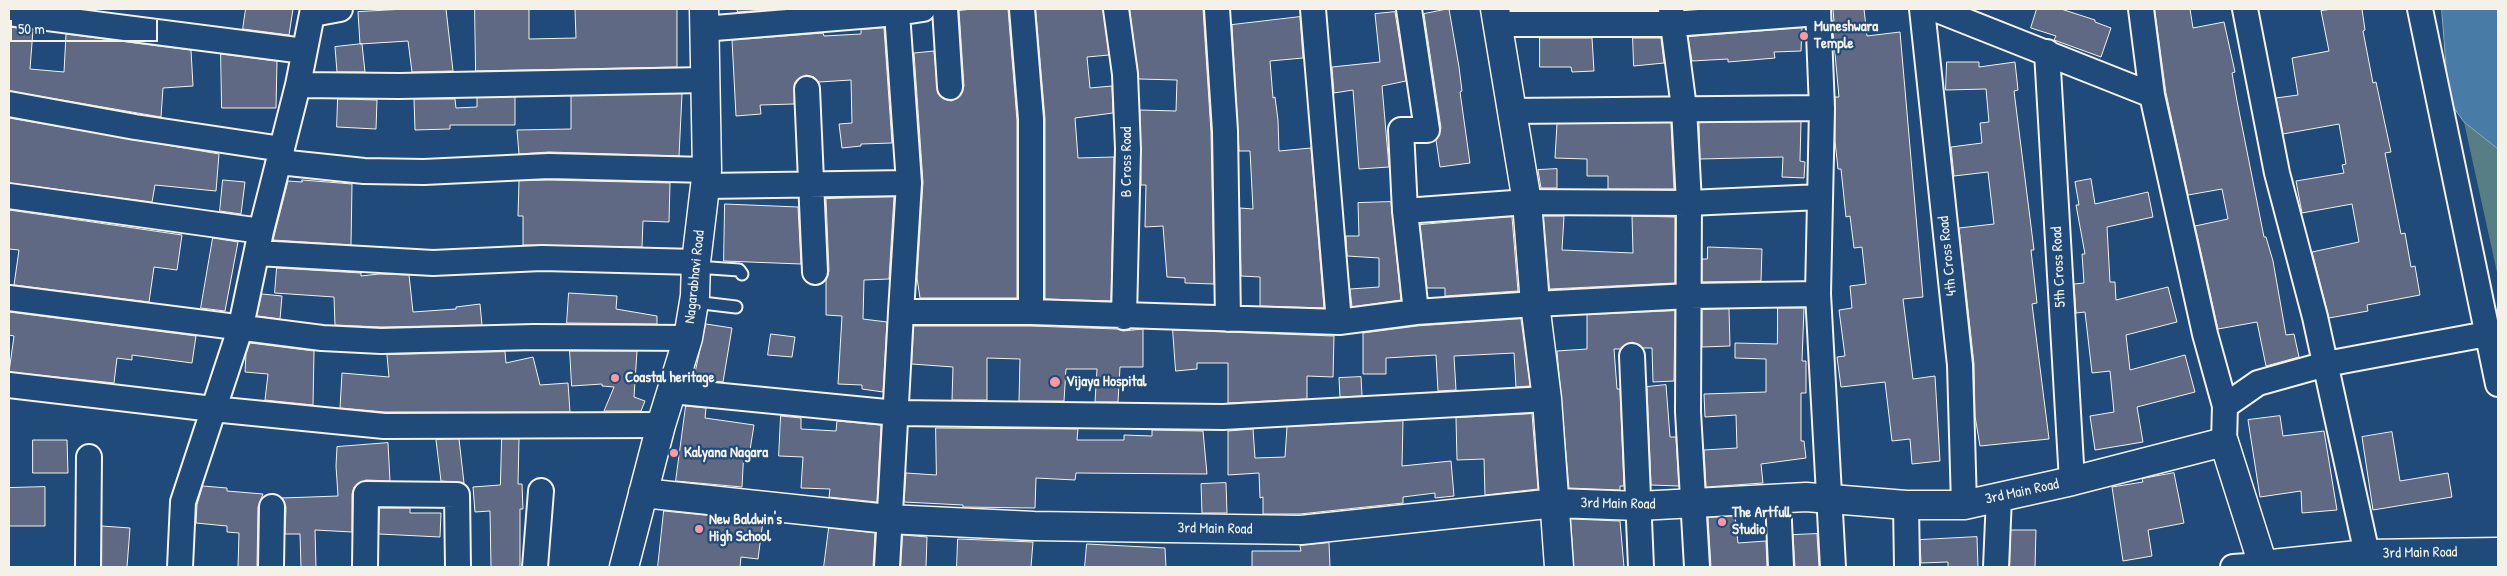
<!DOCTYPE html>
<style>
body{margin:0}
#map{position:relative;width:2507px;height:576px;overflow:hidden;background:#1f4a7a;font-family:"Patrick Hand",sans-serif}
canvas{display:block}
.frame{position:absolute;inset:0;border:10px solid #f4f1e8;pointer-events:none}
.scale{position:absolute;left:10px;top:20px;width:148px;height:22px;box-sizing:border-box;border:2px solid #f4f1e8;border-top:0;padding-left:6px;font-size:15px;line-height:18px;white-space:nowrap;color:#f4f1e8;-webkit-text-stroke:4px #1f4a7a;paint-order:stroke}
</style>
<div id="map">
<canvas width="2507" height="576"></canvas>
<div class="frame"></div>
<div class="scale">50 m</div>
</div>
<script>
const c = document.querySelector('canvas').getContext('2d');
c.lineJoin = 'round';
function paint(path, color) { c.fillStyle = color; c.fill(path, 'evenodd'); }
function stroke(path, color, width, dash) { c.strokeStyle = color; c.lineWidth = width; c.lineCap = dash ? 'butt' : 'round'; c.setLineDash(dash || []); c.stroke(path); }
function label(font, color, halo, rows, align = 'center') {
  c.font = font + ' "Patrick Hand",sans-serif'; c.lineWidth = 4.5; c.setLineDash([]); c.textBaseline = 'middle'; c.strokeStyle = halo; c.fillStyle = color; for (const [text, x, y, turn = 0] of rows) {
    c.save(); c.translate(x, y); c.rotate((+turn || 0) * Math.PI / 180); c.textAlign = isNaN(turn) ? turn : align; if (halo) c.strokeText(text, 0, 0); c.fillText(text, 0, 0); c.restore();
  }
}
paint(new Path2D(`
 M2464,122L2498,149V277Z`), '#577e85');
const water = new Path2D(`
 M2442,9H2498V149L2464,122L2449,101Z`);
paint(water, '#487ca6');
stroke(water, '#8dabc0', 1);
const building = new Path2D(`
 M246,9H293L289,35L243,29Z
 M406,9H446L453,71L412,72L408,41L360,44L358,12Z
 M475,9H529V39L576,38L575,9H677V67L476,71Z
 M737,9H781L738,12Z
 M972,9H1008L1017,120V298H920L917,278L923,182L914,53L934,51L938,94L944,99L951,101L958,98L964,86L959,11Z
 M1036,9H1103L1109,55L1087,57L1090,88L1112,86L1113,113L1075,118L1078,158L1114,157L1111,301L1045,299V119Z
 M1130,9H1203L1211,132L1214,284L1185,283V278L1167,277L1163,226L1145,227L1146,185H1141L1140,110L1176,111L1177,80L1139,79Z
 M1449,9L1459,67L1462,91L1460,92L1470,163L1440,167L1436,140L1441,128L1424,14Z
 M1864,9L1867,36L1900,32L1923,297L1903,299L1913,379L1935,376L1940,461L1912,464L1910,439L1892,441L1885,382L1841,387L1837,357L1845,356L1839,310L1852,308L1850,286L1866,284L1862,247L1854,248L1850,216L1846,217L1841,169H1838L1835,141V97H1839L1832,21H1834L1833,10Z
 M2037,9H2061L2095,20V22L2111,28L2101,57L2054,40L2056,36L2031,28Z
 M2155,9H2190L2193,28L2224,22L2235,72L2232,73L2237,101L2264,237H2266L2273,261L2286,335L2294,334L2299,357L2266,366L2257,322L2218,329L2195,226L2228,219L2222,189L2188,195L2166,93Z
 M2333,9H2362L2365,30L2363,31L2373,83L2376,82L2391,152L2385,153L2401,234L2405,233L2411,267L2415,266L2420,295L2367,305L2368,311L2329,318L2312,252L2359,242L2352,204L2302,213L2296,181L2344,173L2342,165L2346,164L2339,124L2283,134L2276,98L2298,95L2292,58L2329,51L2321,11Z
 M1395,12L1406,81L1382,86L1389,167L1359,169L1353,90L1334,93L1332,67L1380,62L1375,14Z
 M1300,17L1303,58L1270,61L1273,98L1275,97L1278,120L1279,151L1311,148L1324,308L1260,306V277L1241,276L1240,208L1253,209L1250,151H1239L1232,25Z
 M9,27L33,30L30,69L64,72L66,34L191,50L193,86L163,88L161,117L9,91Z
 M884,28L892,143L861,144V146L842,148L839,124L852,123L851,80L819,82L814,77L806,75L799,78L795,83L794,104L760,105L761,114L736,116L732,40L823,33L824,36L861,34V30Z
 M1802,28L1801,51L1774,52L1775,58L1728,62V59L1692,61L1688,37Z
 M1540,38H1592L1594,71L1572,72L1571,67H1540Z
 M1633,38H1661L1664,63L1634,66Z
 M362,44L365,72H337L335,47Z
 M221,54L277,61L276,108H222Z
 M1947,62H1979V67L2015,62L2018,90L2014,91L2034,250H2031L2037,303L2032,304L2049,439L1980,446L1975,416L1974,364L1959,228L1994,224L1988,172L1954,176L1951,147L1982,143L1980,123L1989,122L1986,89L1946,90Z
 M682,94L679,156L549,152L519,154L517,130L571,129V96Z
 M515,97V125H450V129L415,130L414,99H455L456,108L477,107V98Z
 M338,99L377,100L376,129L337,127Z
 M9,118L219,154L216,191L155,185L152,202L9,183Z
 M1801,122L1800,161L1805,162L1804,178L1782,177L1783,157L1700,159L1699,123Z
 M1671,123L1674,189H1608V176H1587V159L1555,158L1557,124Z
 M1557,169V188H1541L1538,170Z
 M2091,179L2095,204L2148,192L2153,217L2107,227L2110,282H2115L2116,300L2168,287L2177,322L2126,335L2130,370L2185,355L2195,392L2137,407L2143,442L2095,450L2090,416L2114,412L2110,371L2092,373L2085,312L2076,313L2074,284L2084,283L2082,254H2085L2076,205H2079L2075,182Z
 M223,180L245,182L241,214L220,211Z
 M302,180L352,184L351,245L273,240L288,181L302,182Z
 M549,180L670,183L669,222L643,221L642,247L523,245V216H518L519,181Z
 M894,197L889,279L864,280L863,319L887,322L883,392L862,389V385L838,384L842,316L826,315V280L829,271L826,199Z
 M1391,202L1401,300L1352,307L1350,289L1379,287V258L1347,256L1346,236H1359L1358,203Z
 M725,204L798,207L801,264L724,261Z
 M9,210L182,235L177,270L154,267L149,302L14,285L19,250L9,249Z
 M1544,216H1564L1562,250L1633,253L1632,216L1675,217V283L1550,289Z
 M1512,217L1518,291L1445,296V288H1427L1420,225Z
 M213,238L238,242L225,311L201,308Z
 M1708,247L1762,249L1761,281L1702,282V259H1707Z
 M277,268L361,273V276L379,274L409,275L413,312L456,309V307L480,304L482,325L381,327L335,325L334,297L275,293Z
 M569,293L617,296L616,309L657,316V324L567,323Z
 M262,294L282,296L280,319L257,316Z
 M1778,308H1804L1802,361H1806V393H1801V441H1804L1806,458L1761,464L1763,483L1706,487L1704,450L1737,448L1736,415L1705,417L1704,394L1766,392V359L1735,358V343L1777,344Z
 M1729,309L1730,346L1702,347V310Z
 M1675,311L1674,381L1653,382L1652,348H1643L1632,342L1621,349H1614L1617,389H1620L1624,486H1620V490L1569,488L1557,351L1587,349V315Z
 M9,312L196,336L192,363L132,355V360L117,358L114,383L9,372L14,336L9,335Z
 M1521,319L1530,386L1516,387L1514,353L1454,356L1456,390L1438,391L1436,355L1386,358V374H1363V333L1417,326Z
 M706,324L732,328L723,382L694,379Z
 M914,326H1031L1117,329L1123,331L1143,329V367H1120L1118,402H1095L1097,369H1066L1064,401H1019L1020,359L987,358V400H952L953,367L912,364Z
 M1173,330L1334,336L1333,377L1307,376V399L1228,403V363H1197V369L1176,371Z
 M771,334L795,337L792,357L768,355Z
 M250,343L314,351L313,405L265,400L268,374L245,372L246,354Z
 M570,351H637L634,397L645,401L641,411H604L614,387L602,386V384L572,386Z
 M505,352L506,363L533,357L540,385L568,383L570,412H385L340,408L342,373L389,377L387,355Z
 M1361,377L1362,396L1340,397L1339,378Z
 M1666,385L1670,437H1676L1679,486L1651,485L1647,387Z
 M686,406L706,408L705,418L754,425L750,450L744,449L742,487L676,481Z
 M1532,414L1538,489L1485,495L1484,459L1457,460L1456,418Z
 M781,416L801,418V429L836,431L837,421L881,425L877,502L829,497L830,489L801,488L803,457L779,456Z
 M2280,416L2283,436L2324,431L2337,510L2302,513L2301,491L2260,497L2248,420Z
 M1403,421L1402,466L1451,461L1454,496L1435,498V493L1403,497V503L1300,514H1263V497L1260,498L1259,473L1228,475V431L1253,429L1255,458L1285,457L1287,427Z
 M936,428L1078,429L1077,440H1124V435L1152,436V430L1203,431L1207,474L1076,473L1075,480L1036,478L1035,508L963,507V505L904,502L906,473L936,475Z
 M2392,432L2400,481L2448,473L2452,497L2373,510L2362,437Z
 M459,439L464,483L441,481L436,440Z
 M502,439H519L518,484H522L523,509H520V567H491L490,511L475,512L473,487L500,485Z
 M33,440H67L68,473H33Z
 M388,443L390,481L366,480L354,487L352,494V532L315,530L316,567H301L300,534H285L286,507L282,498L338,496L336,466L337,447Z
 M2174,473L2184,523L2148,530L2152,556L2123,561L2112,487L2143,482L2142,479Z
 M1226,483L1227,513H1202L1201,484Z
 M203,486L227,488V491L263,494L258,507L257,567H238L239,533L227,532V526L196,523L197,505Z
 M45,487V526H9V488Z
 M380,508H410V513H441L440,537L379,534Z
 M664,511L763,521L758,559L741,557L740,567H658Z
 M1735,516L1738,543L1766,541L1767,567H1711L1708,518Z
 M1571,519L1620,521L1624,567H1574Z
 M102,526L130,528L127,567H102Z
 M829,528L875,533L873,567H824Z
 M2011,530H2036L2035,567H2010Z
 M1817,534L1819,567H1795L1793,535Z
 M903,535L927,537L926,567H901Z
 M1977,537L1978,567H1948V562L1921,563L1920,540Z
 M958,539L1033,542L1031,567H957Z
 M1329,543L1330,567H1252V551H1301L1300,546Z
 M1087,544L1165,548L1166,567H1085Z`);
paint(building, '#606983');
stroke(building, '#f4f1e8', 1);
const lane = new Path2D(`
 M696,267L739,270L742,274
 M694,302L736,307`);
const street = new Path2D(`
 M945,9L950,87
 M1022,9L1031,119V312
 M1116,9L1125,74L1128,149L1124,317
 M1217,9L1225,131L1228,319
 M1313,9L1339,322
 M1409,9L1427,130H1401L1405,211L1416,312
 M1671,9L1684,108L1689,203L1688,412L1697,567
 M1818,9L1822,108L1818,294L1833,567
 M1922,9L1960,365L1964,505
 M1935,9L2152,95
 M2141,9L2152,95L2205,334L2225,406L2224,442
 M2245,9L2277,173L2315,317L2367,554
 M2420,9L2498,384
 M9,13L304,51
 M897,13L909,183L901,312
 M313,14L340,9
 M1497,24H1673L1818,13
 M703,29L897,13L923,9
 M2047,52L2072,481
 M298,85L399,86L705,80
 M807,89L815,272
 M9,104L135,127L282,149
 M1511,111L1822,108
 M279,162L364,171L424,172L549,166L707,170
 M706,186L909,183
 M9,196L261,231
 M1405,211L1527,202L1689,203L1820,197
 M257,253L433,263L542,258L696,262
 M9,298L322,338L381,341L534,337L688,338
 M1632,356L1641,567
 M9,385L213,409L384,426L661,425
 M672,391L896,413L1223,417L1547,399
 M2225,406L2258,383L2326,364L2487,334
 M1778,499L1781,567
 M1906,505L1907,567
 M88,567L89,457
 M180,567L183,502L241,326L261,231L298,85L313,9
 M271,567L272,507
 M365,567L366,494L457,495L458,567
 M535,567L541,491
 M887,567L901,312H1031L1339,322L1416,312L1535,304L1690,296L1818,294
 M1996,567L1999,497
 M2233,567L2263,565`);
const secondary = new Path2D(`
 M1495,9L1527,202L1535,304L1547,399L1559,567
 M643,493L888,519L1034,526L1301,530L1556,503L1639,506L1806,497L1906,505H1964L2072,481L2224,442L2263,565L2367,554L2498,552
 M624,567L661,425L688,338L695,296L696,262L707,170L704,9`);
stroke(lane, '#f4f1e8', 15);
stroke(street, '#f4f1e8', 28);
stroke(secondary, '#f4f1e8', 31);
stroke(lane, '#1f4a7a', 11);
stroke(street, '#1f4a7a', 24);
stroke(secondary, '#1f4a7a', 28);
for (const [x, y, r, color] of [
 [1804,36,5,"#ff9aa2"],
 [615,378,5,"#ff9aa2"],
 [1055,382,6,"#ff9aa2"],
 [674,453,5,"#ff9aa2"],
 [1722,522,5,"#ff9aa2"],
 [699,529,5,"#ff9aa2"]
]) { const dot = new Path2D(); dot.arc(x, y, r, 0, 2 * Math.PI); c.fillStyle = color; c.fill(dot); stroke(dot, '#1f4a7a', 2); }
label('bold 15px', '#f4f1e8', '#1f4a7a', [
 ["Muneshwara",1814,27],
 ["Temple",1814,44],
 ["Coastal heritage",625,378],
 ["Vijaya Hospital",1066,382],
 ["Kalyana Nagara",684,453],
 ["The Artfull",1732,513],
 ["Studio",1732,530],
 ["New Baldwin's",709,520],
 ["High School",709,537]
], 'left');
label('15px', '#f4f1e8', '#1f4a7a', [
 ["B Cross Road",1127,162,-90],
 ["4th Cross Road",1948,256,-96],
 ["5th Cross Road",2059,267,-93],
 ["Nagarabhavi Road",695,277,-84],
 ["3rd Main Road",2022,492,-12],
 ["3rd Main Road",1618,504,1],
 ["3rd Main Road",1215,529,1],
 ["3rd Main Road",2420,553,-1]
]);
</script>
